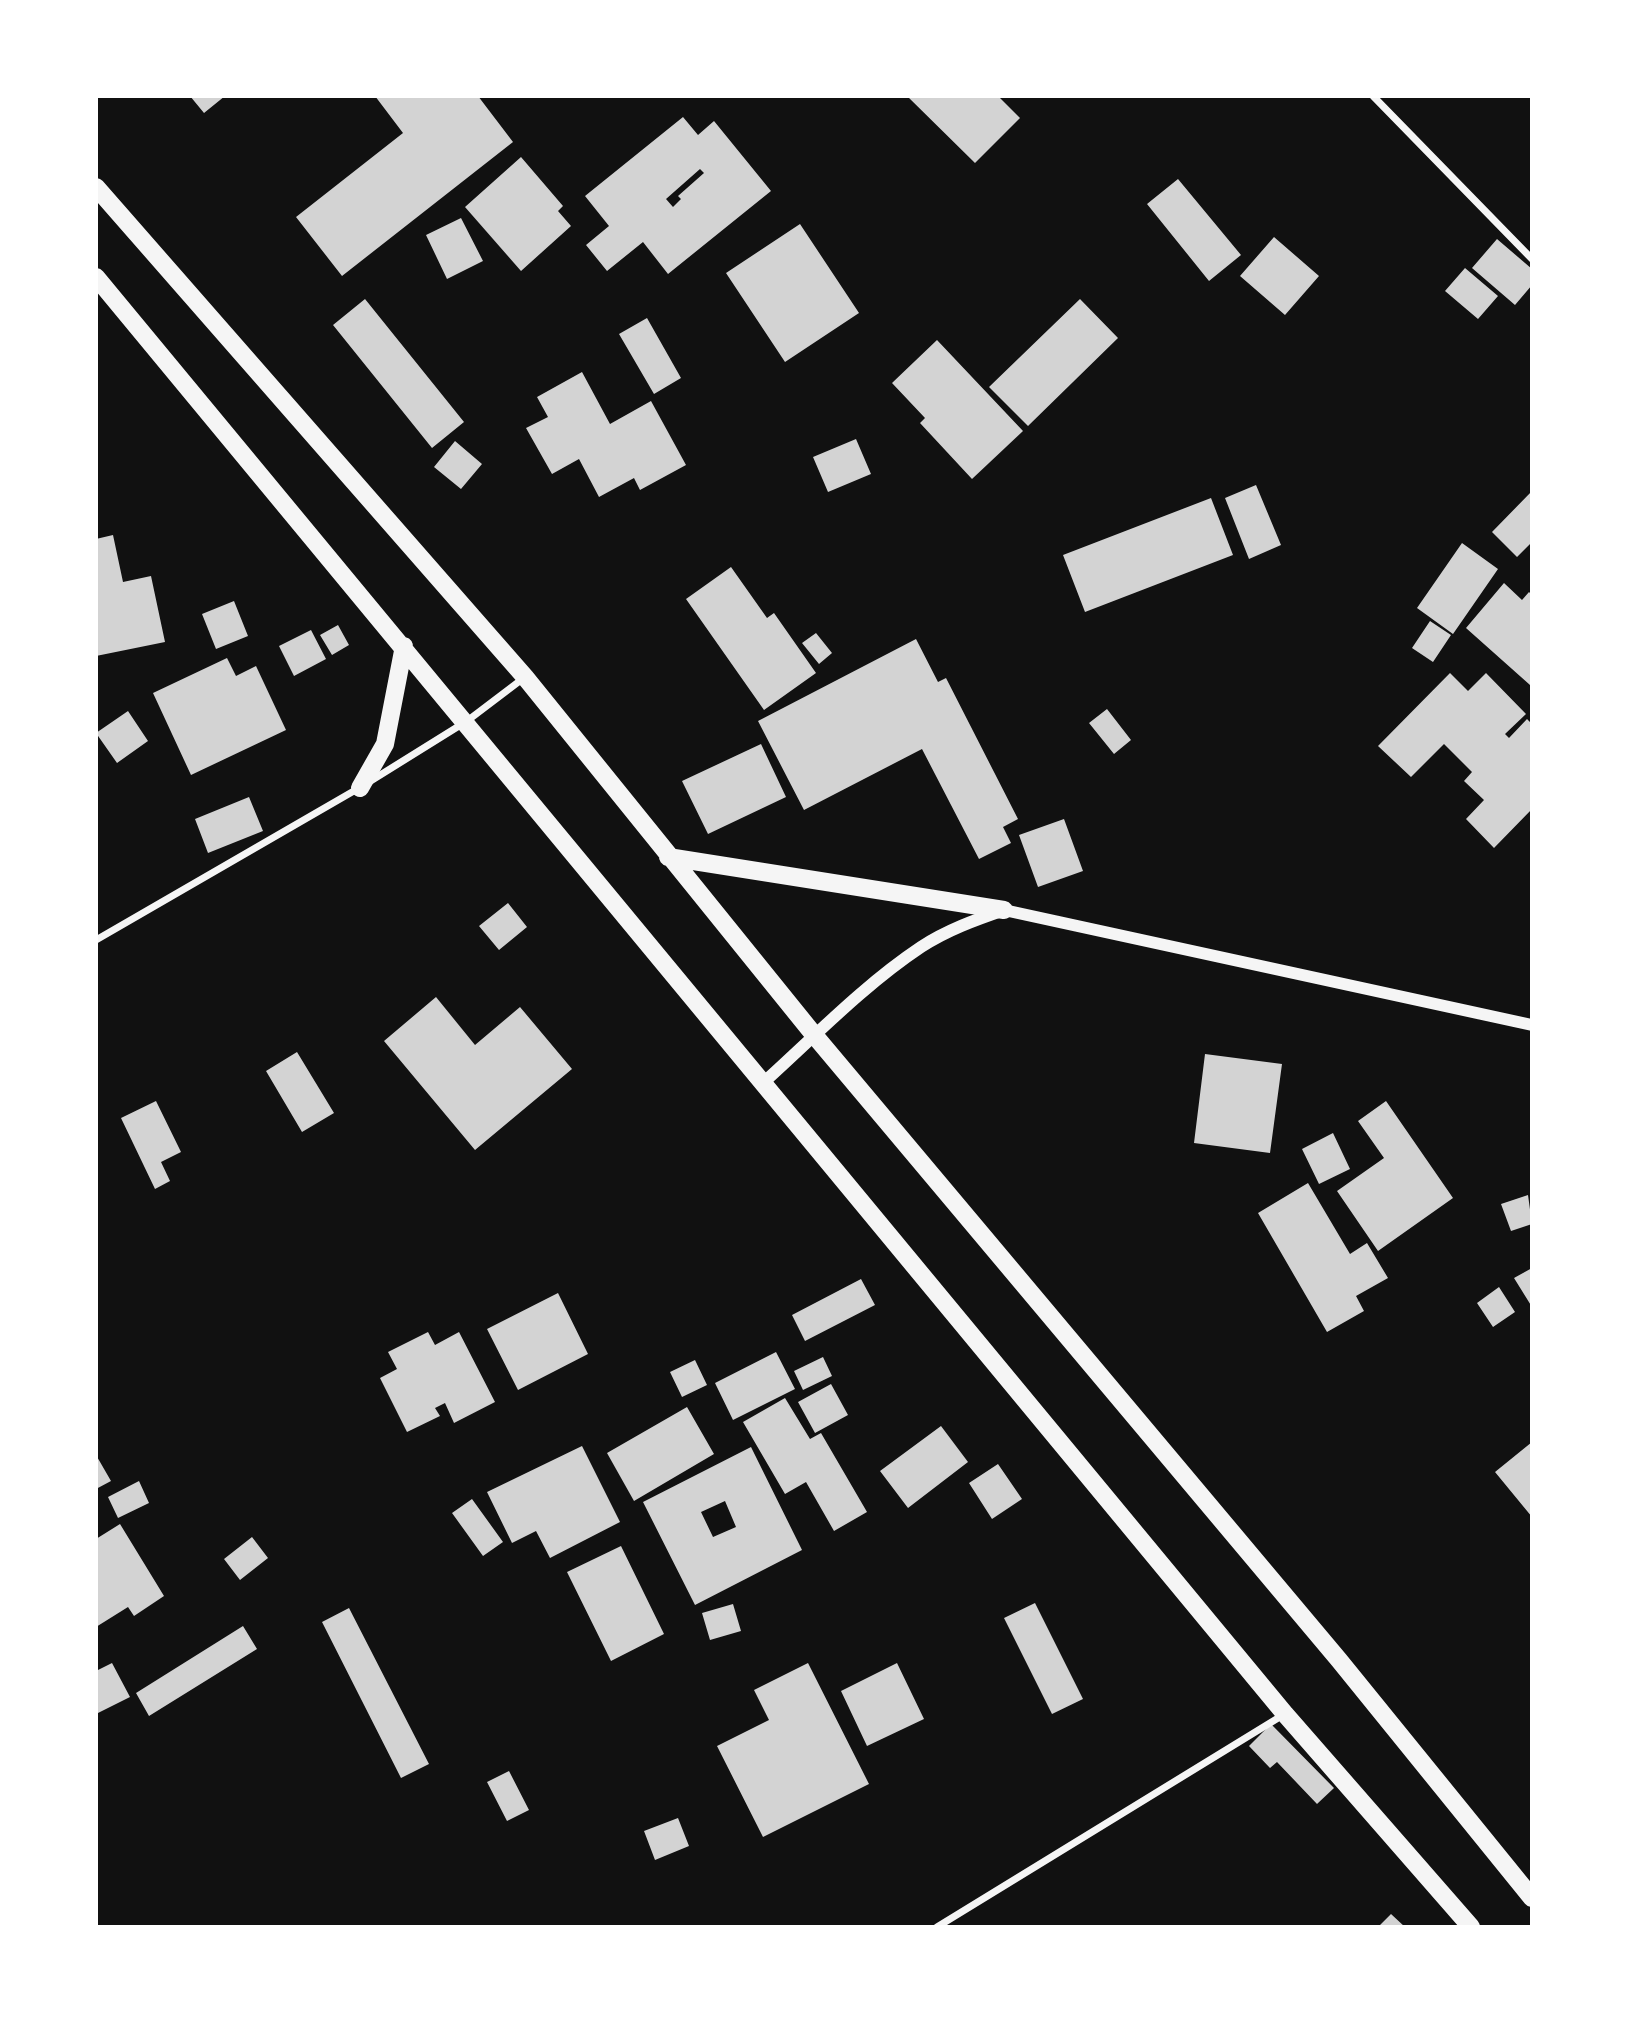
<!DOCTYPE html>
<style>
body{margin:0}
#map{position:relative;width:1628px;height:2023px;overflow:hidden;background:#111;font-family:Karla,sans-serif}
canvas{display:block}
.frame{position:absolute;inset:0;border:98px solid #fff;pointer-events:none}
</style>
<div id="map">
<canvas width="1628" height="2023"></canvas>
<div class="frame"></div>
</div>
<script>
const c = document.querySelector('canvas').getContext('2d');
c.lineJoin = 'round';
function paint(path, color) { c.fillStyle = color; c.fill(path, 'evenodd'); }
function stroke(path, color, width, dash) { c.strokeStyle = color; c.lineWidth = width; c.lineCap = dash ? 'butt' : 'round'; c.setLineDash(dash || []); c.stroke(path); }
paint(new Path2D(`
 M190,96H225L204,113Z
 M375,96H478L513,142L342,276L296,217L403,133Z
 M907,96H998L1020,118L975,163Z
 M683,117L698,135L714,121L771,191L668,274L643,242L607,271L586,245L609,226L585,196ZM700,169L704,173L678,196L681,199L673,207L666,199Z
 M521,157L563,206L558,211L571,226L521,271L465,207Z
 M1178,179L1241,255L1209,281L1147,204Z
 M461,218L483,261L447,279L426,235Z
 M800,224L859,313L785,362L726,273Z
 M1274,237L1319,276L1285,315L1240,276Z
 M1497,239L1532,269V285L1515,305L1472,268Z
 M1465,268L1498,296L1478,319L1445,291Z
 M365,299L464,422L432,448L333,325Z
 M1080,299L1118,338L1028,426L989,387Z
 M647,318L681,378L654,394L619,334Z
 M937,340L1023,431L972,479L920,423L925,418L892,383Z
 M582,372L610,424L651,401L686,465L640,490L634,478L599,497L579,459L552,474L526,428L548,417L537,397Z
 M856,439L871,474L828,492L813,457Z
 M455,441L482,464L461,489L434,467Z
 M1256,485L1281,545L1249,559L1225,498Z
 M1532,491V542L1517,557L1492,532Z
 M1211,498L1233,555L1085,612L1063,555Z
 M113,535L123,582L151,576L165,642L96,656V539Z
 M1462,543L1498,569L1453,634L1417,608Z
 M731,567L767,618L774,613L816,673L764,710L686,599Z
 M1504,583L1522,600L1529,592L1532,595L1530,685L1466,628Z
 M234,601L248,636L216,649L202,614Z
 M1430,621L1451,635L1433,662L1412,648Z
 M338,625L349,645L332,655L320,635Z
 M311,630L326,659L294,676L279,646Z
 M816,633L832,653L819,664L802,643Z
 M916,639L938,682L946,678L1018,819L1003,827L1011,843L979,859L922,749L804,810L758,721Z
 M227,658L236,676L256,666L286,730L191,775L153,693Z
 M1450,673L1468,691L1486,673L1526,714L1505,734L1509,738L1527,719L1532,724V809L1494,848L1466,819L1484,800L1464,781L1472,772L1444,744L1411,777L1378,746Z
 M1107,709L1131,740L1114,754L1089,723Z
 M128,711L148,741L117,763L96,733Z
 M761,744L786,797L708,834L682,781Z
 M249,797L263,831L208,853L195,819Z
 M1064,819L1083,871L1038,887L1019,835Z
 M508,903L527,927L499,950L479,926Z
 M436,997L475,1045L520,1007L572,1069L475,1150L384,1041Z
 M297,1052L334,1113L302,1132L266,1071Z
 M1205,1054L1282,1064L1270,1153L1194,1143Z
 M156,1101L181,1152L161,1162L170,1181L155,1189L121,1118Z
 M1386,1101L1453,1198L1378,1251L1337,1191L1384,1158L1358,1121Z
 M1333,1133L1350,1169L1319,1184L1302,1149Z
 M1308,1183L1350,1254L1367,1243L1388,1278L1356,1296L1364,1311L1327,1332L1258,1213Z
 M1528,1195L1532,1224L1511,1231L1501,1204Z
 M1532,1268V1307L1514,1278Z
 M861,1279L875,1305L805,1341L792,1315Z
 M1499,1287L1515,1312L1493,1327L1477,1303Z
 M558,1293L588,1354L518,1390L487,1329Z
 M428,1332L435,1345L459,1332L495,1402L454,1423L445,1403L435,1408L440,1416L407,1432L380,1378L397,1369L388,1352Z
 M776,1352L795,1389L733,1420L715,1383Z
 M823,1357L832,1376L803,1390L794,1371Z
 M695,1360L707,1385L682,1397L670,1372Z
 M831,1384L848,1415L815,1433L798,1402Z
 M785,1398L810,1439L821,1433L867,1512L834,1531L806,1482L785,1494L743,1422Z
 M687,1407L714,1454L634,1501L607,1453Z
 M941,1426L968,1462L908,1508L880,1471Z
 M1532,1442V1517L1495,1472Z
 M582,1446L620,1522L550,1558L536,1531L512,1543L487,1492Z
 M751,1447L802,1550L695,1605L643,1502ZM725,1501L736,1527L713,1537L701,1512Z
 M96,1455L111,1481L96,1489Z
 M998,1464L1022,1499L992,1519L969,1483Z
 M139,1481L149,1503L118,1518L108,1497Z
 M472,1499L503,1542L483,1556L452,1513Z
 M120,1524L164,1596L134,1616L128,1607L96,1627V1539Z
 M252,1537L268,1558L240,1580L224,1559Z
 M621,1546L664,1634L611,1661L567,1572Z
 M1035,1603L1083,1699L1052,1714L1004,1618Z
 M733,1604L741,1631L710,1640L702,1613Z
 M349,1608L429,1764L401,1778L322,1622Z
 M243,1626L257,1649L149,1716L136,1693Z
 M112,1663L130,1697L96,1714V1671Z
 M808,1663L869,1784L763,1837L717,1746L769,1720L754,1690Z
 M897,1663L924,1719L867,1746L841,1691Z
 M1271,1724L1334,1788L1317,1804L1277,1762L1270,1768L1249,1746Z
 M509,1771L529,1810L507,1821L487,1782Z
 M678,1818L689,1846L655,1860L644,1831Z
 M1391,1914L1405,1927H1378Z`), '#d3d3d3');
stroke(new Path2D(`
 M1373,96L1532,259
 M369,782L467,721L525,677
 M96,940L359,788
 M937,1927L1283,1715`), '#f5f5f5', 7);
stroke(new Path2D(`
 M763,1083C814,1037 864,985 921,947C947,930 975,920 1004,910L1532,1025`), '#f5f5f5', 12);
stroke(new Path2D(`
 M96,187L525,677L815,1036L1339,1660L1532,1898
 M96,277L1285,1714L1471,1927
 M360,788L385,744L404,646
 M668,857L1004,910`), '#f5f5f5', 18);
</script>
